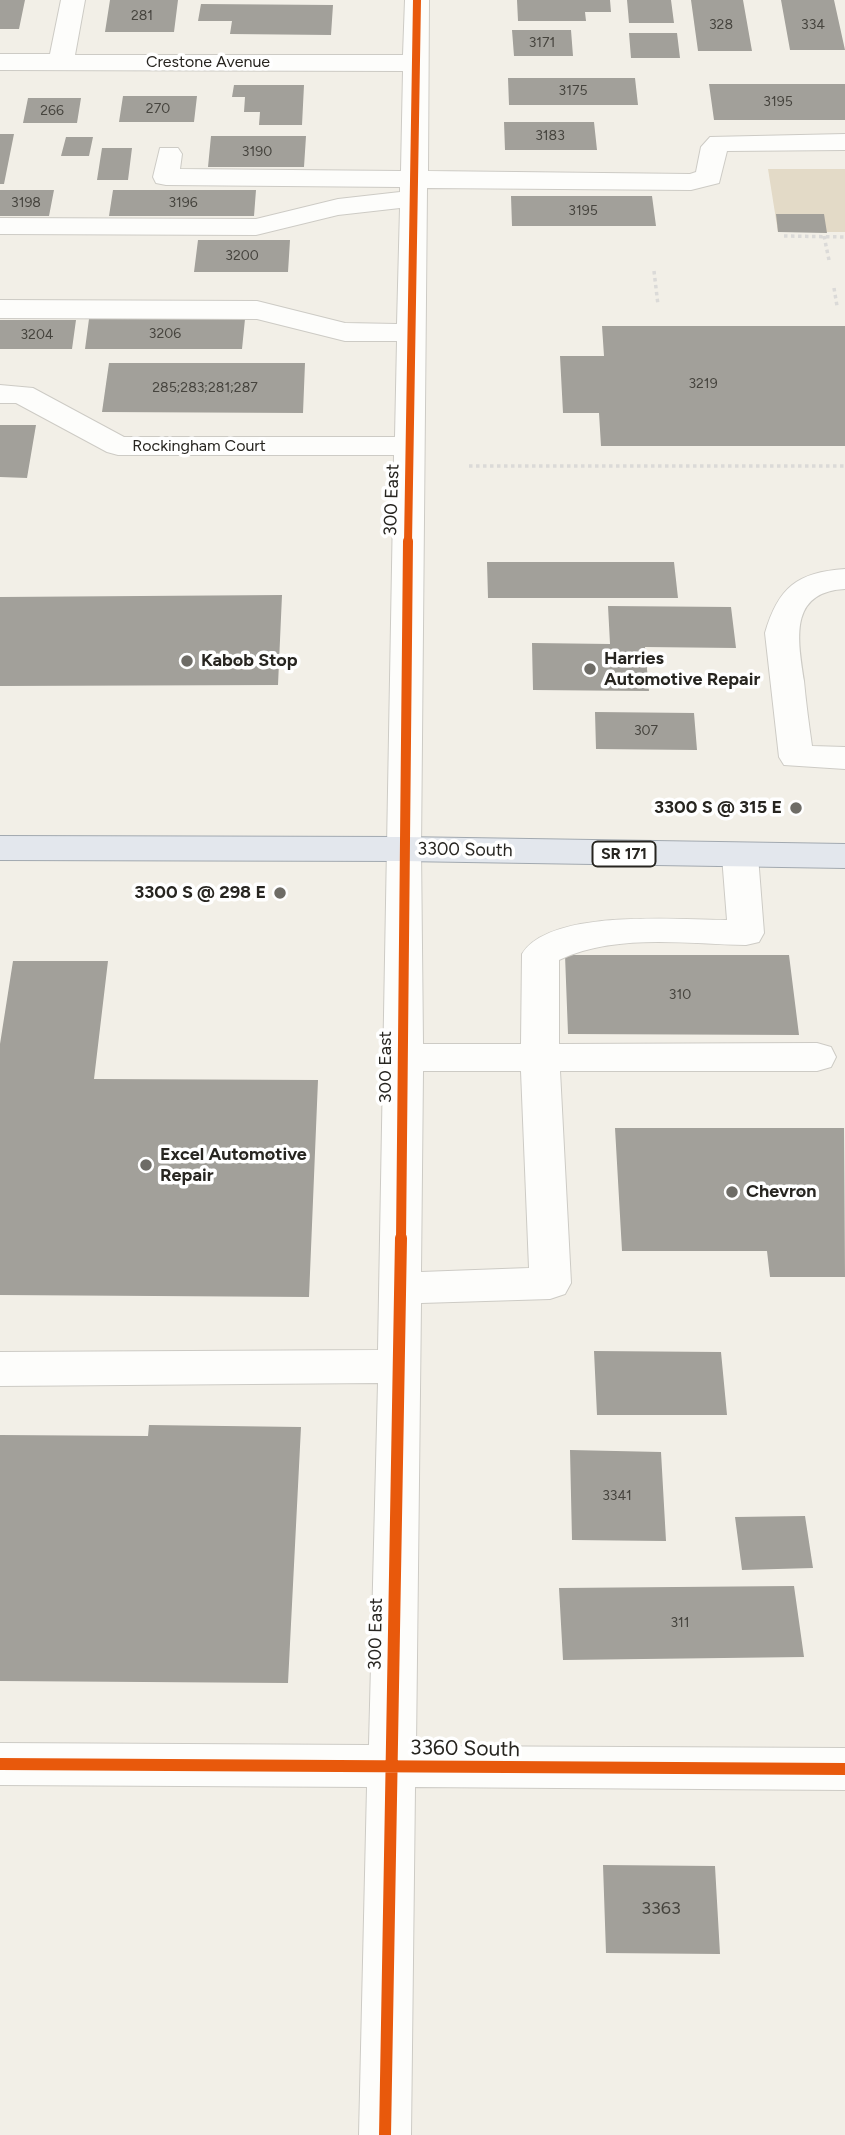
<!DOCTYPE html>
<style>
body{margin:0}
canvas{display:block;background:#f2efe7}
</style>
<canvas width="845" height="2135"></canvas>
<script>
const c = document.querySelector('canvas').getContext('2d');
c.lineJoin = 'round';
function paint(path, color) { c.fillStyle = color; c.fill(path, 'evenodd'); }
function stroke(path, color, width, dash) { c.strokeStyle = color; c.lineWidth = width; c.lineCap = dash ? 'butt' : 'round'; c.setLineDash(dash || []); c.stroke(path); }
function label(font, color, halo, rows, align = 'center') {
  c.font = font + ' Figtree,sans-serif'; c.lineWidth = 7; c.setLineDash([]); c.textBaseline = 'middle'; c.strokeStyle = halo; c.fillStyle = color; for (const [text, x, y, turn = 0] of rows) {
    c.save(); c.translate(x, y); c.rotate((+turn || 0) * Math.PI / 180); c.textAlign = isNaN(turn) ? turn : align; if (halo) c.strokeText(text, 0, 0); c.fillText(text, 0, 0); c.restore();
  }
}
paint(new Path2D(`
 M768,169H845V232H778Z`), '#e3dac7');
paint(new Path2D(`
 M0,0H25L19,29H0Z
 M110,0H178L174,32H105Z
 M517,0H610L611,12H585L586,21H518Z
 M627,0H671L674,23H629Z
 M691,0H743L752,51H698Z
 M781,0H834L845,50H790Z
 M201,4L333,5L331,35L230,34L232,21H198Z
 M512,30H571L573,56H514Z
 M629,33H677L680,58H631Z
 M508,78H635L638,105H509Z
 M709,84H845V120H714Z
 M234,85H304L302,125H259L260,112H244L245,97H232Z
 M123,96H197L194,122H119Z
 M28,98H81L77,123H23Z
 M504,122H594L597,150H505Z
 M0,134H14L4,184H0Z
 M211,136H306L304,167H208Z
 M66,137H93L89,156H61Z
 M102,148H132L128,180H97Z
 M0,190H54L49,216H0Z
 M113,190H256L254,216H109Z
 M511,196H652L656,226H512Z
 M776,214H824L827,233L778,232Z
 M198,240H290L288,272H194Z
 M89,319H245L242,349H85Z
 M0,320H76L72,349H0Z
 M602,326H845V446H601L599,413H563L560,356H604Z
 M109,363H305L303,413L102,412Z
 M0,425H36L27,478L0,477Z
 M487,562H674L678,598H488Z
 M282,595L278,685L0,686V597Z
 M608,606L731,607L736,648L645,647L649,691L533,690L532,643L610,644Z
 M595,712L694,713L697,750L596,749Z
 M565,955H789L799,1035L568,1034Z
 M13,961H108L94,1079L318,1080L309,1297L0,1295V1044Z
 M615,1128H844L845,1277H770L767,1251H622Z
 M594,1351L721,1352L727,1415H597Z
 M149,1425L301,1427L288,1683L0,1681V1435L148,1436Z
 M570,1450L661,1452L666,1541L572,1540Z
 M805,1516L813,1568L742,1570L735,1517Z
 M794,1586L804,1657L563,1660L559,1588Z
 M603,1865L715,1866L720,1954L606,1953Z`), '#a2a09a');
const minor = new Path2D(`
 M61,0H85L75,55H403L405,0H429L428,171L690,174L696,172L701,147L710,137L845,134V150L727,151L719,183L691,190L427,188L421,849L423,1044H521L522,954C550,908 679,920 727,920L722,856L727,848L740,844L753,848L758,856L764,933L759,942L746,945C685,944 616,933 559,960V1044L817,1043L831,1047L836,1057L831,1067L817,1071H560L571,1283L565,1294L550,1299L421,1303L416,1746L845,1748V1790L415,1787L411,2135H359L367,1787L0,1785V1743L369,1745L378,1383L0,1386V1352L378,1350L394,455H118L107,452L16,403H0V385L33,388L124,437H395L397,341H345L257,319L0,318V300L257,301L345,323L397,324L400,208L338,215L256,235L0,234V218L256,219L338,199L400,192V187L166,185L156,183L153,177L160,148H178L182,154L180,169L401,171L403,71L0,70V54H50ZM423,1071H521L529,1268L421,1272Z
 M845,569V589C788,592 798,640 804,681C806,703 809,725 812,746L845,747V769L784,765L779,757L765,633C778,588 797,572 845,569Z`);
const major = new Path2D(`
 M0,836L403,837L845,844V868L403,861L0,860Z`);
stroke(minor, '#cdcbc5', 2);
stroke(major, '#a2a9b0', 2);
stroke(new Path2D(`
 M784,236L845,237
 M824,236L829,260
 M654,271L658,305
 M834,288L837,306
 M469,466H845`), '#dbdad8', 3.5, [3.5, 3.5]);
paint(minor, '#fdfdfb');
paint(major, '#e3e7ed');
stroke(new Path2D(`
 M408,543L417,0`), '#e8590c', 8);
stroke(new Path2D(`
 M401,1240L408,541`), '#e8590c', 10);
stroke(new Path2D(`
 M0,1764L845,1769
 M385,2135L401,1238`), '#e8590c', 12);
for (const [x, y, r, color] of [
 [187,661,7,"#6e6c66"],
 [590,669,7,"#6e6c66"],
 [796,808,7,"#6e6c66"],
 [280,893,7,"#6e6c66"],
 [146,1165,7,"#6e6c66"],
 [732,1192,7,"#6e6c66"]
]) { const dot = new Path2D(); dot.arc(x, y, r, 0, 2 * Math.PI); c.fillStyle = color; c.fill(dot); stroke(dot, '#fff', 2.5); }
label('14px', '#46443e', null, [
 ["281",142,16],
 ["328",721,25],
 ["334",813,25],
 ["3171",542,43],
 ["3175",573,91],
 ["3195",778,102],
 ["270",158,109],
 ["266",52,111],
 ["3183",550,136],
 ["3190",257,152],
 ["3198",26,203],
 ["3196",183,203],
 ["3195",583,211],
 ["3200",242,256],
 ["3206",165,334],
 ["3204",37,335],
 ["3219",703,384],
 ["285;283;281;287",205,388],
 ["307",646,731],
 ["310",680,995],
 ["3341",617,1496],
 ["311",680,1623]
]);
label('16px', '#272520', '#fff', [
 ["Crestone Avenue",208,62],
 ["Rockingham Court",199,446]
]);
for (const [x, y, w] of [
 [624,854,63]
]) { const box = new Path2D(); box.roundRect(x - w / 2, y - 12.5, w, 25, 5); c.fillStyle = '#fff'; c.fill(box); stroke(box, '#272520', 2); }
label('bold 16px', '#272520', null, [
 ["SR 171",624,854]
]);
label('18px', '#272520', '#fff', [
 ["300 East",392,500,-88],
 ["3300 South",465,850,1],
 ["300 East",386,1067,-90],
 ["300 East",376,1634,-89]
]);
label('bold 18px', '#272520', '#fff', [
 ["Harries",604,659],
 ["Automotive Repair",604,680],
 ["Kabob Stop",201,661],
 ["3300 S @ 315 E",782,808,"right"],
 ["3300 S @ 298 E",266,893,"right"],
 ["Excel Automotive",160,1155],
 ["Repair",160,1176],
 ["Chevron",746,1192]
], 'left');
label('18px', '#46443e', null, [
 ["3363",661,1909]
]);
label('21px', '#272520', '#fff', [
 ["3360 South",465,1749,1]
]);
</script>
